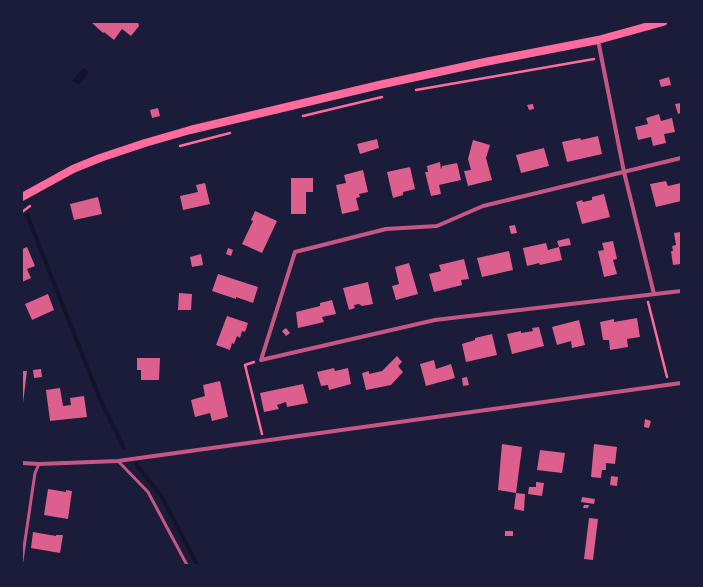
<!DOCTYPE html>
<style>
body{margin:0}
#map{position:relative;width:703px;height:587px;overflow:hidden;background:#1b1b3a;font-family:Figtree,sans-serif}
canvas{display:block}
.frame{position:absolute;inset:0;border:23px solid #1b1b3a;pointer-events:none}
</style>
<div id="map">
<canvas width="703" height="587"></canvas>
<div class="frame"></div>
</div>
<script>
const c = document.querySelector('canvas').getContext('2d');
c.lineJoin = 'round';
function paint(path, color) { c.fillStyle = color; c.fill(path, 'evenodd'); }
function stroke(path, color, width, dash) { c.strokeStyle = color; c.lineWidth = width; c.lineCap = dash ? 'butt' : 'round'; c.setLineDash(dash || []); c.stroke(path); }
paint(new Path2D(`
 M83,68L89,72L79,85L72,81Z`), '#12122b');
stroke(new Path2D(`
 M27,215L100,399L124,448
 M136,464L162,497L197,565`), '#12122b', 4);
paint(new Path2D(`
 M91,22H138L139,26L131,36L122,29L114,40L104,32L103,33Z
 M669,77L671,85L661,87L659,80Z
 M681,103V113L678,114L675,104Z
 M533,104L534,109L529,110L527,105Z
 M158,108L160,116L152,118L150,110Z
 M659,114L661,121L672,118L675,132L664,134L666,143L653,146L651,137L638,140L635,127L648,124L646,118Z
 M598,136L602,154L567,162L562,142L580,138L581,140Z
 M377,139L379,148L360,154L357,144Z
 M473,140L490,145L486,158L492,180L468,186L464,171L471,170L468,159Z
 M544,148L549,166L521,173L516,155Z
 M440,162L441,170L442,166L457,163L461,180L439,185L441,194L431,196L425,172H428L427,166Z
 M410,167L415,189L403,192V195L393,198L387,172Z
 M363,170L368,192L359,194L360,197L356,198L359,210L342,214L336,185L346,183L344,175Z
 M291,178H313V192H306V214H291Z
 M666,181L668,186L681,183V201L656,207L650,184Z
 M205,183L210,204L183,210L180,196L198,192L196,185Z
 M604,194L610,217L582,224L576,202L582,200L583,202L592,200V197Z
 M98,197L102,214L74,220L70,204Z
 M255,211L277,221L262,253L242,244L253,221L251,220Z
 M515,225L517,233L511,234L509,226Z
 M681,232V264L673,265L671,251H673L672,246L676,245L674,233Z
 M569,238L571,245L559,247L557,241Z
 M613,241L617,259L613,260L617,274L604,277L598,251L604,250L602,243Z
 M546,243L548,250L559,247L562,260L540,265L539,263L527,266L523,248Z
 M27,247L35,266L27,269L31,278L22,282V249Z
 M228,248L233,250L231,256L226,254Z
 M509,251L513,270L482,277L477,258Z
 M201,254L203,265L192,267L190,257Z
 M464,259L469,279L461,280L462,285L434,292L429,274L441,271L439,265Z
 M409,263L418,294L396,300L392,286L399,284L395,267Z
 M218,274L258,287L253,303L236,297V299L212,291Z
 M368,282L373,304L362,306L359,304L354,305L355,308L349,310L343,288Z
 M179,293L192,294L191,310H178Z
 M48,294L54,310L32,320L25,304Z
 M332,300L336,314L322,317L324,322L298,328L296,312L320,306V303Z
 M227,316L248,323L245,332L242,331L240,338L237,336L234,344L232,343L230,350L216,345Z
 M637,318L640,337L627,339L628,347L610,350L609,340H603L600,322L614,319V322Z
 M579,320L585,345L572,348L571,341L557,345L552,327Z
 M539,327L544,346L512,354L507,334L521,331V333L533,331L532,328Z
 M286,328L290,333L286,336L282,331Z
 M492,334L497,355L466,362L462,344L475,340V338Z
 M397,356L402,362L398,366L403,372L391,385L366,390L362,373L369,371V374L382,371Z
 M137,358H160L159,380H141V370H137Z
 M434,360L436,369L451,364L455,378L426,386L420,364Z
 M334,368L335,371L348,368L351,384L329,390L328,385L321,386L317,372Z
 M41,369L42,377L34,378L33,370Z
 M22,371H27L23,403H22Z
 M467,377L469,385L463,386L462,378Z
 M220,381L228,417L212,421L210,413L195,417L191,400L205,396L203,385Z
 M303,384L308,403L287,407L286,402L277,405L279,409L264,412L260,393Z
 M60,388L63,406L71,405L70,398L84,396L87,417L50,421L46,390Z
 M645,419L651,421L649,428L644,427Z
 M502,444L522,447L516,493L498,490Z
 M594,444L617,447L615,464L606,463V470H602L601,478L591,477Z
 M540,450L565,453L562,473L537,470Z
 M611,476L618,477L617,486L610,485Z
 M536,482L544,483L542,496L528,494L529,487H536Z
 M48,489L66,492V490L72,491L68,519L44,515Z
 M516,493L525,494L524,511L514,509Z
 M582,497L595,499L594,504L581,502Z
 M584,505H589L588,508H583Z
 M589,518L598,519L593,560L584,559Z
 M505,531H513V536H505Z
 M33,532L56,536V535H63L60,553L31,548Z`), '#dd5f8e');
stroke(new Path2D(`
 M416,90L594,59
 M303,116L382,97
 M180,146L230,133
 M22,212L30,206
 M648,302L667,377
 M254,362L245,365L262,434`), '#ff6b9d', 2.5);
stroke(new Path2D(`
 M118,461L148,492L187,565
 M22,561L35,473L39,464`), '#c65784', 3);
stroke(new Path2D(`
 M598,40L624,172L654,294
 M681,158L483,206L437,226L386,229L295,252L261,360L435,320L681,291
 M22,463L39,464L118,461L681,383`), '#c65784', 4);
stroke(new Path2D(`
 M22,197L73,169L100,158L145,143L190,130L379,85L485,62L598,40L663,22`), '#ff6b9d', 8);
</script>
